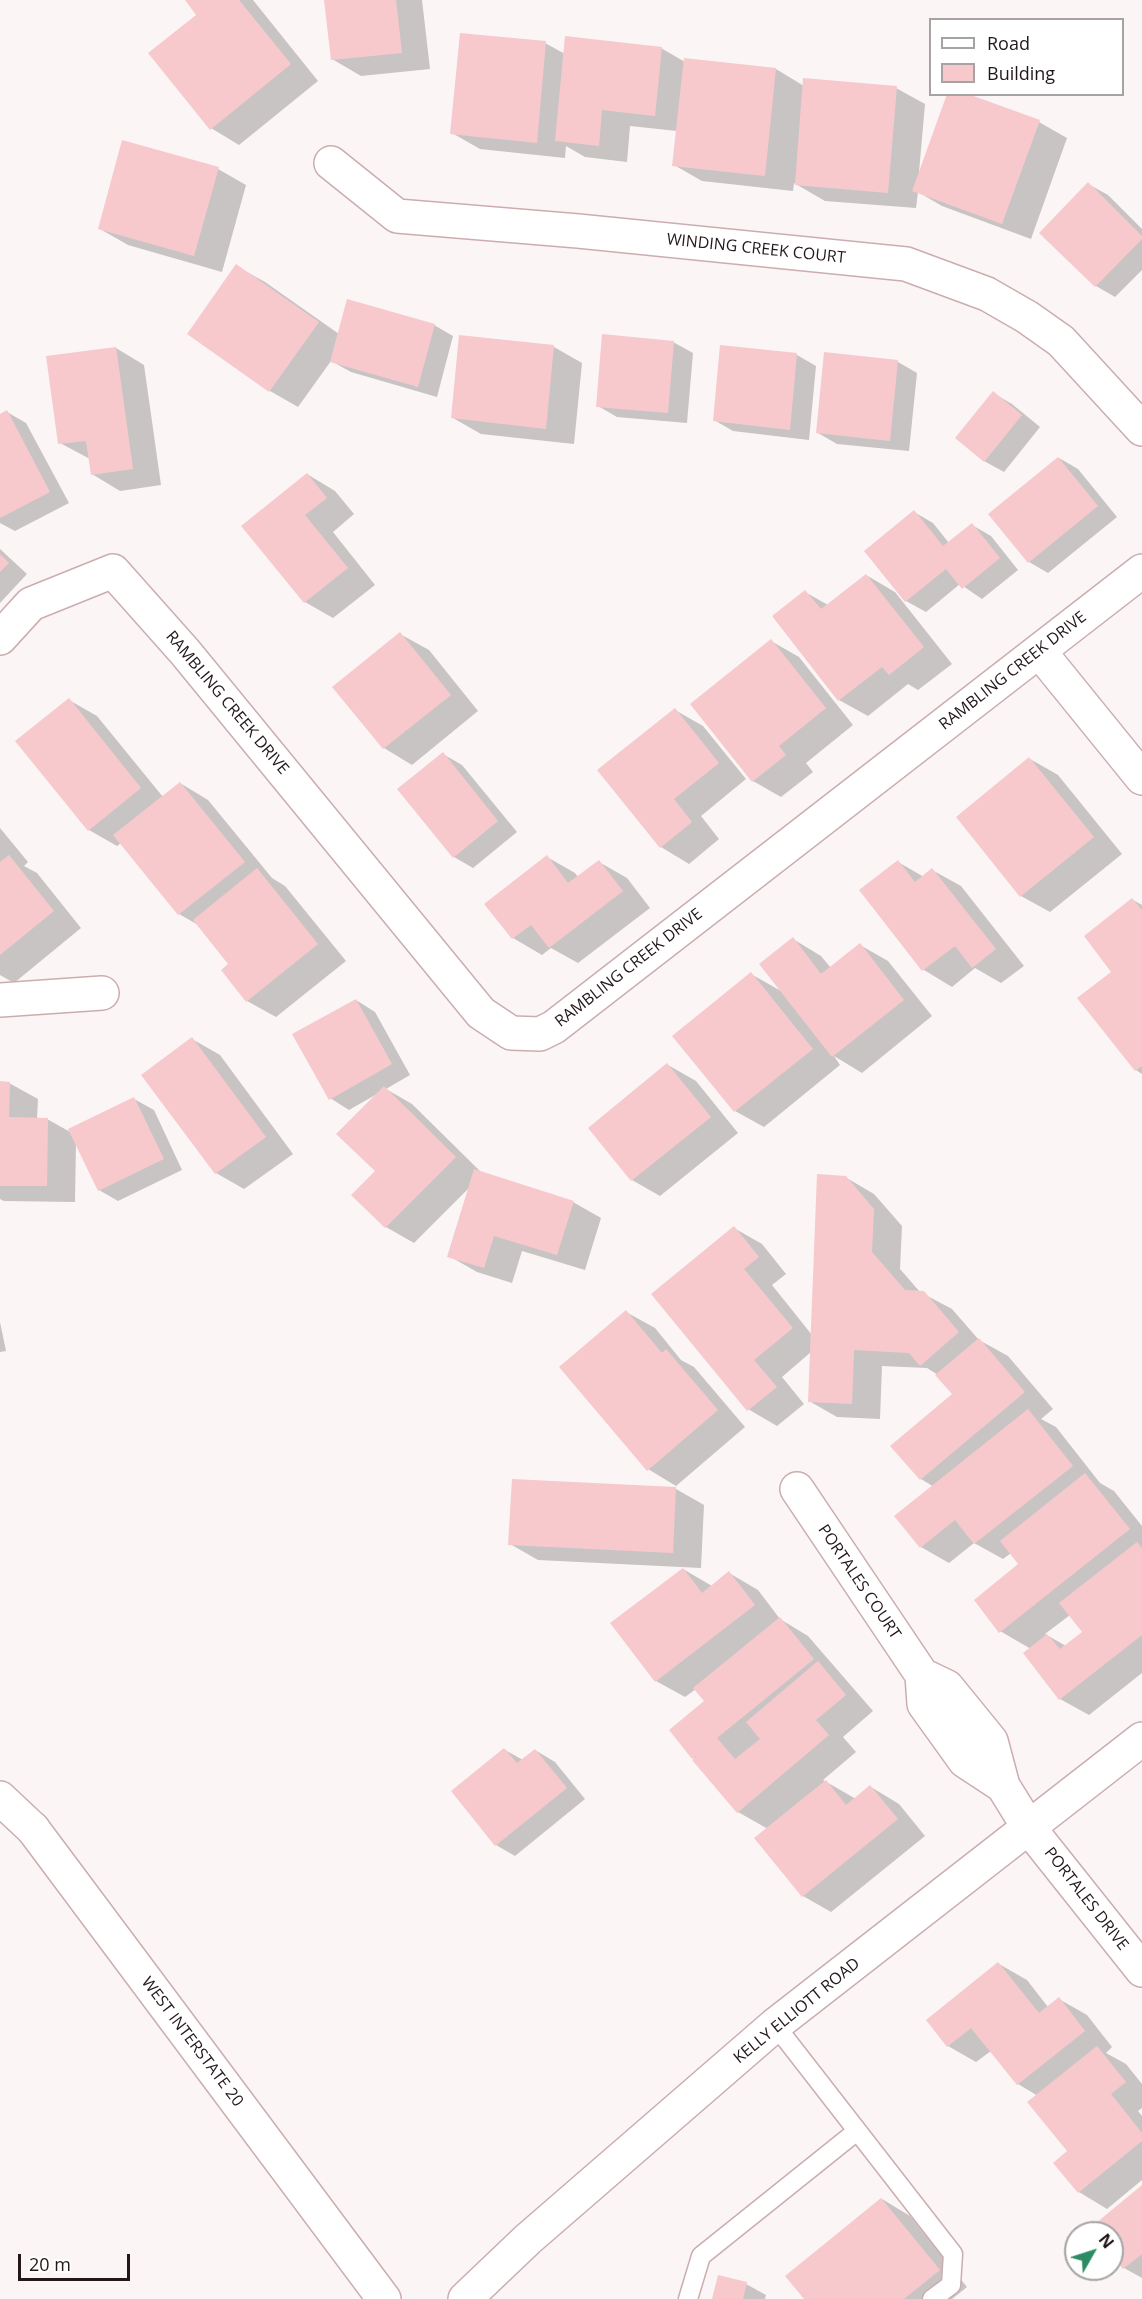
<!DOCTYPE html>
<style>
body{margin:0}
#map{position:relative;width:1142px;height:2299px;overflow:hidden;background:#fbf5f5;font-family:"Open Sans",sans-serif}
canvas{display:block}
.legend{position:absolute;left:929px;top:18px;width:195px;height:78px;box-sizing:border-box;background:#fff;border:2px solid #a7a3a3;margin:0;padding:8px 10px;list-style:none;font-size:18px;color:#231819}
.legend li{display:flex;align-items:center;gap:12px;height:30px}
.legend b{width:30px;border:2px solid #a7a3a3}
.north{position:absolute;left:1064px;top:2221px;width:60px;height:60px;box-sizing:border-box;background:#fff;border:2px solid #a7a3a3;border-radius:50%;rotate:51deg;font-size:16px;font-weight:700;line-height:24px;text-align:center;color:#231819}
.north::after{content:'';display:block;margin:auto;width:21px;height:27px;background:#2c8c64;clip-path:polygon(50% 0,100% 100%,50% 72%,0 100%)}
.scale{position:absolute;left:18px;top:2254px;width:112px;height:27px;box-sizing:border-box;border:3px solid #231819;border-top:0;padding-left:8px;font-size:18px;line-height:21px;white-space:nowrap;color:#231819;-webkit-text-stroke:4px #fff;paint-order:stroke}
</style>
<div id="map">
<canvas width="1142" height="2299"></canvas>
<ul class="legend">
<li><b style="height:8px;background:#fff"></b>Road</li>
<li><b style="height:16px;background:#f7c9cd"></b>Building</li>
</ul>
<div class="north">N</div>
<div class="scale">20 m</div>
</div>
<script>
const c = document.querySelector('canvas').getContext('2d');
c.lineJoin = 'round';
function paint(path, color) { c.fillStyle = color; c.fill(path, 'evenodd'); }
function stroke(path, color, width, dash) { c.strokeStyle = color; c.lineWidth = width; c.lineCap = dash ? 'butt' : 'round'; c.setLineDash(dash || []); c.stroke(path); }
function label(font, color, halo, rows, align = 'center') {
  c.font = font + ' "Open Sans",sans-serif'; c.lineWidth = 6; c.setLineDash([]); c.textBaseline = 'middle'; c.strokeStyle = halo; c.fillStyle = color; for (const [text, x, y, turn = 0] of rows) {
    c.save(); c.translate(x, y); c.rotate((+turn || 0) * Math.PI / 180); c.textAlign = isNaN(turn) ? turn : align; if (halo) c.strokeText(text, 0, 0); c.fillText(text, 0, 0); c.restore();
  }
}
paint(new Path2D(`
 M188,0H253L318,81L239,145L211,128L198,15Z
 M326,0H422L430,69L361,76L332,59Z
 M545,43L565,54L661,48L685,62V60L776,69L804,86L896,88L925,104L919,172L1039,122L1067,138L1031,239L942,206L918,192L916,208L825,201L794,183L793,191L702,181L674,165L677,131L630,126L627,162L585,157L566,146L565,158L480,149L452,133Z
 M218,169L246,185L222,272L128,245L100,229Z
 M1088,184L1108,195L1142,229V270L1115,297L1096,286Z
 M236,266L265,282L339,334L434,325L453,336L437,397L351,372L331,361L298,407L270,391L189,334Z
 M673,342L693,353L687,423L617,417L598,406Z
 M554,347L582,363L574,444L481,434L453,418Z
 M116,348L144,365L161,485L120,491L92,474L90,459L60,443Z
 M826,354L898,362L917,373L909,451L837,444L818,433Z
 M797,355L816,366L809,440L733,431L714,420Z
 M993,393L1012,404L1040,427L1004,472L984,461Z
 M7,412L26,423L69,503L15,531L0,523V416Z
 M1059,458L1078,469L1117,517L1048,573L1029,562Z
 M307,474L335,491L354,514L333,532L375,585L333,618L305,602L243,526Z
 M914,512L933,523L949,543L972,525L991,536L1018,570L982,599L960,584L926,612L906,601L866,551Z
 M0,549L27,574L0,603Z
 M866,575L895,592L952,664L918,690L908,684L868,716L839,700L805,592L828,605Z
 M400,634L429,650L478,711L412,765L384,748L335,687Z
 M771,641L799,657L853,725L806,763L813,772L781,797L753,781Z
 M69,700L97,716L163,797L180,783L208,800L272,878L285,886L346,961L276,1017L247,1001L230,964L200,926L179,914L121,843L117,846L89,830Z
 M675,710L703,726L746,779L701,816L719,839L689,864L661,847Z
 M443,754L462,765L517,832L473,868L454,857Z
 M1030,759L1058,775L1122,854L1050,912L1021,896Z
 M0,828L28,862L24,866L37,873L81,928L14,983L0,975Z
 M547,857L575,873L578,877L599,862L627,878L650,908L578,963L551,948L542,955L513,938L486,904Z
 M898,862L924,877L932,870L961,886L1024,966L1001,983L975,968L952,987L924,970L861,890Z
 M1133,900L1142,905V1074L1136,1070Z
 M793,939L821,956L831,968L860,945L888,961L932,1016L862,1073L834,1056L840,1065L764,1127L735,1111L674,1036L751,974L781,991Z
 M356,1000L375,1012L410,1075L386,1089L412,1104L483,1174L573,1202L601,1218L585,1270L522,1251L512,1283L477,1272L449,1256L470,1187L414,1243L386,1227L353,1195L377,1171V1094L349,1110L330,1098Z
 M192,1039L220,1055L293,1154L244,1189L216,1173Z
 M668,1065L696,1081L738,1133L660,1196L632,1180Z
 M0,1083H9L38,1099L37,1119H47L72,1133L134,1099L154,1110L182,1170L118,1201L99,1190L76,1141L75,1202L4,1201L0,1199Z
 M845,1177L874,1194L902,1226L900,1269L920,1292L952,1309L979,1340L1008,1356L1053,1409L1041,1419L1056,1427L1100,1483L1114,1491L1142,1526V1673L1089,1715L1060,1699L1031,1649L1000,1631L1020,1565L1011,1553L1003,1559L974,1543L949,1563L921,1547L934,1487L921,1479L892,1446L954,1395L938,1375L927,1368L882,1366L880,1419L837,1417L809,1401L811,1352L782,1377L804,1404L777,1426L748,1409L734,1228L762,1244L786,1274L772,1285L812,1335ZM1070,1615L1084,1632L1066,1646L1045,1634Z
 M626,1312L655,1328L681,1360L694,1367L745,1427L676,1486L648,1469Z
 M0,1322L6,1351L0,1352Z
 M676,1489L704,1505L701,1568L538,1560L510,1544Z
 M683,1569L712,1586L729,1573L758,1590L780,1619L808,1636L873,1711L843,1737L856,1752L823,1780L856,1799L871,1787L899,1804L925,1836L831,1912L803,1896L768,1829L738,1812L671,1730L706,1701L696,1689L685,1697L656,1681Z
 M505,1750L523,1760L535,1750L555,1762L585,1799L515,1856L496,1845Z
 M999,1964L1027,1980L1048,2007L1059,1999L1087,2015L1112,2047L1106,2053L1126,2064L1142,2084V2108L1138,2111L1142,2116V2180L1107,2209L1079,2192L1069,2152L1038,2096L1018,2084L991,2051L976,2062L948,2046Z
 M1142,2187V2278L1124,2268L1112,2253V2233H1096Z
 M882,2199L910,2216L967,2287L952,2299H806Z
 M746,2284L766,2295L765,2299H714Z`), '#0003');
paint(new Path2D(`
 M185,0H239L291,64L210,130L148,53L196,15Z
 M324,0H396L402,53L331,60Z
 M460,33L546,41L537,143L450,134Z
 M565,36L662,47L655,116L602,110L599,146L555,141Z
 M684,58L776,68L765,176L672,166Z
 M803,78L897,86L888,193L795,185Z
 M947,94H968L1040,120L1002,224L912,191Z
 M122,140L219,167L194,256L98,229Z
 M1088,182L1142,236V239L1095,287L1039,233Z
 M236,264L319,322L269,392L187,334Z
 M347,299L435,324L418,387L330,362Z
 M602,334L674,341L668,413L596,407Z
 M459,335L554,345L546,429L451,418Z
 M720,345L797,353L790,430L713,421Z
 M116,347L133,469L91,475L86,441L58,444L46,356Z
 M824,352L898,360L890,441L816,433Z
 M993,391L1022,415L984,462L955,438Z
 M7,410L50,492L0,518V414Z
 M1058,457L1098,506L1028,563L988,514Z
 M307,473L327,498L305,515L348,568L304,603L241,526Z
 M914,510L943,546L972,523L1000,558L962,589L946,569L905,602L864,551Z
 M0,554L9,563L0,572Z
 M866,574L924,647L889,675L882,667L838,701L772,616L805,590L821,609Z
 M400,632L451,695L383,749L332,687Z
 M771,639L826,708L779,746L786,755L752,782L690,704Z
 M69,698L141,788L88,831L15,741Z
 M675,708L719,763L674,799L692,822L660,848L597,770Z
 M443,752L498,821L453,858L397,789Z
 M1029,757L1094,837L1020,897L956,817Z
 M180,782L245,862L178,915L113,835Z
 M9,855L54,911L0,955V862Z
 M547,855L568,883L599,860L623,891L549,948L531,925L512,939L484,904Z
 M898,860L915,882L932,868L996,949L972,968L955,946L922,971L859,890Z
 M257,868L318,944L246,1002L221,970L228,964L193,920Z
 M1132,898L1142,910V1066L1135,1071L1077,998L1111,972L1084,936Z
 M793,937L821,974L860,943L904,1000L832,1057L759,964Z
 M751,972L813,1049L734,1112L672,1036Z
 M356,999L392,1064L329,1100L292,1034Z
 M192,1037L266,1137L215,1174L141,1075Z
 M667,1063L711,1117L631,1181L588,1128Z
 M0,1081L10,1082L9,1117L48,1118L47,1186H0Z
 M384,1086L456,1157L385,1228L351,1195L375,1171L336,1134Z
 M134,1097L164,1159L98,1191L68,1129Z
 M474,1169L574,1201L557,1255L494,1236L484,1268L447,1257Z
 M817,1174L846,1176L874,1209L872,1252L905,1290L924,1291L959,1332L920,1366L909,1353L854,1350L852,1404L808,1402Z
 M734,1226L759,1257L744,1269L793,1328L754,1360L777,1387L747,1411L651,1294Z
 M626,1310L662,1353L666,1349L718,1410L647,1471L559,1367Z
 M979,1338L1025,1392L920,1480L890,1446L952,1394L935,1375Z
 M1028,1409L1073,1466L974,1544L955,1520L920,1548L894,1516Z
 M1085,1473L1130,1529L999,1633L974,1600L1018,1564L1000,1541Z
 M512,1479L676,1487L673,1553L508,1545Z
 M1137,1542L1142,1548V1635L1059,1700L1023,1653L1047,1634L1060,1649L1082,1632L1059,1603Z
 M683,1568L702,1593L729,1571L755,1605L655,1682L610,1623Z
 M780,1617L814,1659L717,1738L735,1759L760,1739L746,1722L818,1661L846,1695L816,1720L829,1735L737,1813L692,1760L701,1752L692,1759L669,1730L704,1701L693,1688Z
 M504,1748L517,1763L535,1749L567,1788L495,1846L451,1791Z
 M826,1780L846,1805L870,1785L898,1819L802,1897L754,1838Z
 M998,1962L1039,2013L1059,1997L1085,2031L1017,2085L971,2028L947,2047L926,2020Z
 M1097,2046L1126,2082L1111,2094L1142,2133V2141L1078,2193L1053,2163L1067,2151L1027,2102Z
 M1142,2185V2254L1123,2269L1112,2255V2233H1094L1090,2228Z
 M881,2198L940,2270L904,2299H804L785,2276Z
 M718,2275L747,2282L743,2299H712Z`), '#f7c9cd');
const lane = new Path2D(`
 M775,2025L953,2254L951,2285L932,2299
 M688,2299L701,2256L857,2131`);
const street = new Path2D(`
 M331,163L397,216L578,231L906,264L987,294L1027,317L1061,341L1142,429
 M0,638L31,604L113,571L185,652L481,1013L511,1033L540,1034L554,1027L1142,571
 M1039,651L1142,778
 M0,1000L102,993
 M797,1489L922,1675L924,1704L965,1761L1003,1786
 M922,1675L947,1687L991,1741L1003,1786L1029,1828L1142,1970`);
const secondary = new Path2D(`
 M33,1829L384,2299
 M465,2299L528,2239L775,2025L1142,1739`);
const highway = new Path2D(`
 M0,1798L33,1829`);
stroke(lane, '#ccadaf', 21);
stroke(street, '#ccadaf', 36);
stroke(secondary, '#ccadaf', 36);
stroke(highway, '#ccadaf', 36);
stroke(lane, '#fff', 18);
stroke(street, '#fff', 33);
stroke(secondary, '#fff', 33);
stroke(highway, '#fff', 33);
label('16px', '#231819', '#fff', [
 ["WINDING CREEK COURT",756,249,6],
 ["RAMBLING CREEK DRIVE",1013,671,-38],
 ["RAMBLING CREEK DRIVE",227,703,50],
 ["RAMBLING CREEK DRIVE",629,968,-38],
 ["PORTALES COURT",859,1582,56],
 ["PORTALES DRIVE",1086,1899,52],
 ["KELLY ELLIOTT ROAD",797,2011,-39],
 ["WEST INTERSTATE 20",192,2042,53]
]);
</script>
